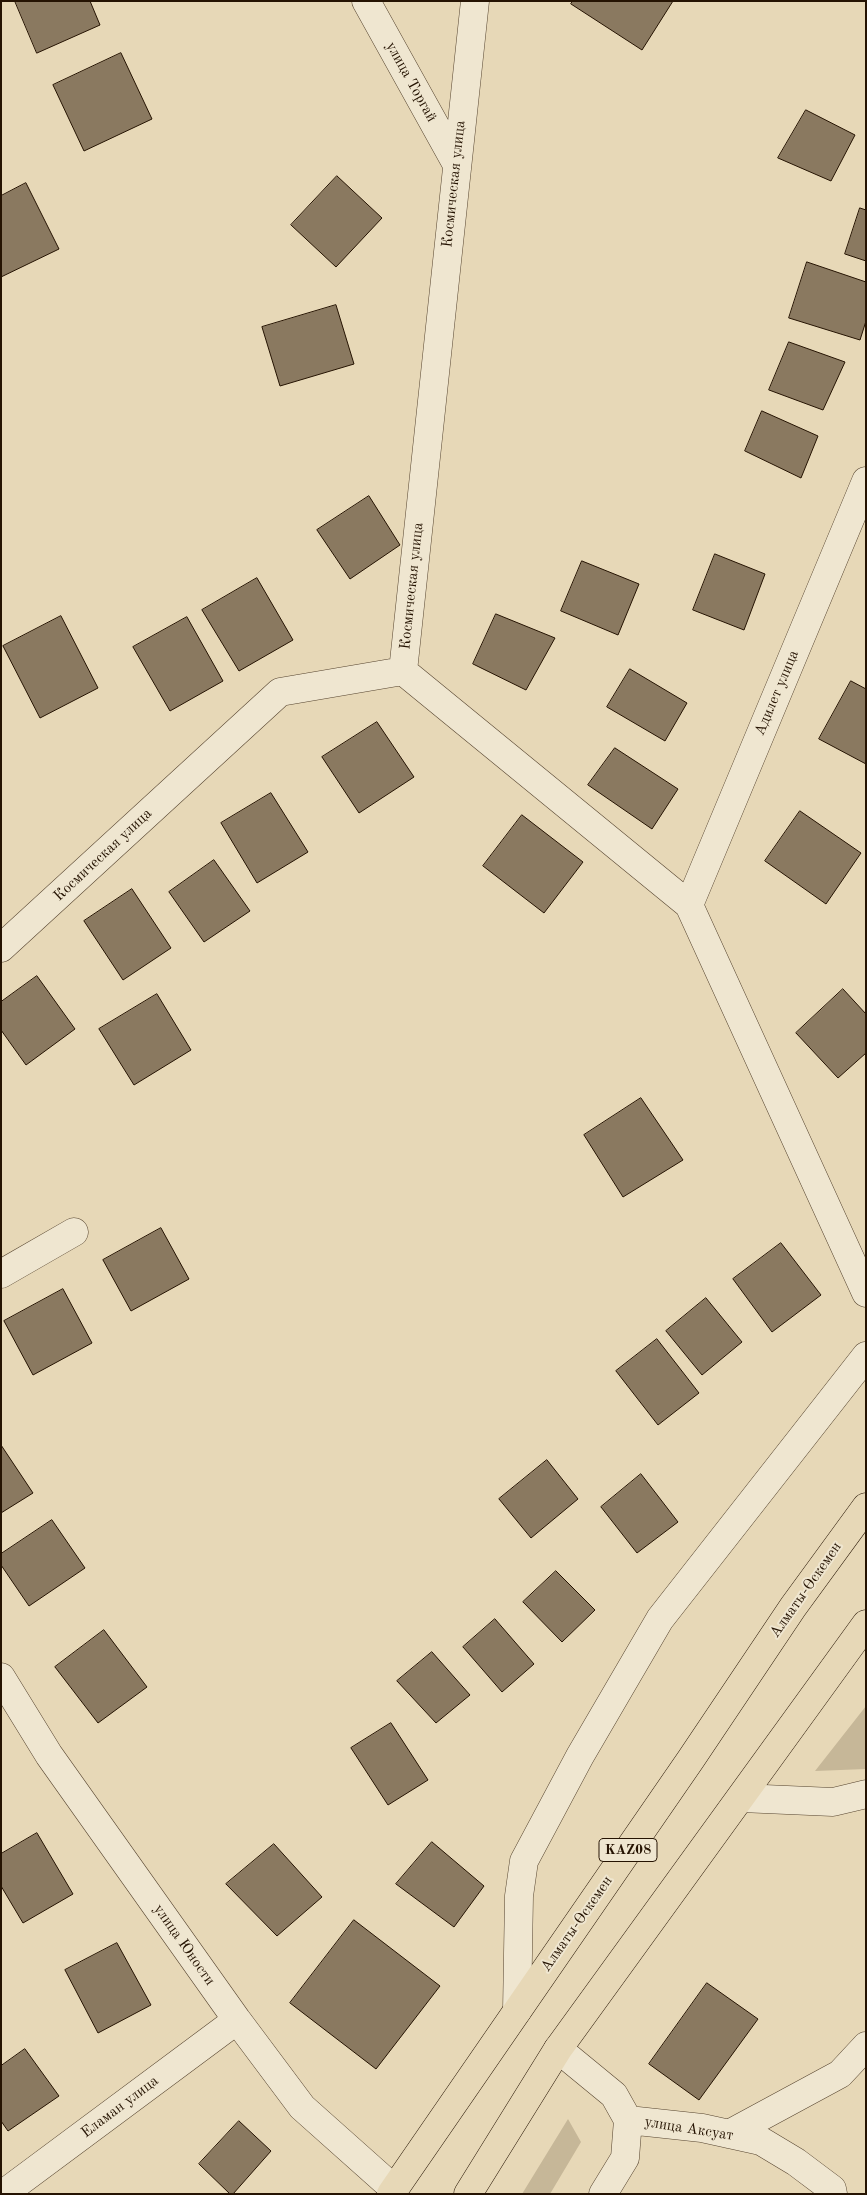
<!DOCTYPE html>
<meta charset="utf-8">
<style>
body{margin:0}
#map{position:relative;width:867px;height:2195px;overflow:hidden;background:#e7d8b7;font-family:"Old Standard TT",serif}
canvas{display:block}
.frame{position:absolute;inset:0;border:2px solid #251302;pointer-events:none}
</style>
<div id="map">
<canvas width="867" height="2195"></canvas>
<div class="frame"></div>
</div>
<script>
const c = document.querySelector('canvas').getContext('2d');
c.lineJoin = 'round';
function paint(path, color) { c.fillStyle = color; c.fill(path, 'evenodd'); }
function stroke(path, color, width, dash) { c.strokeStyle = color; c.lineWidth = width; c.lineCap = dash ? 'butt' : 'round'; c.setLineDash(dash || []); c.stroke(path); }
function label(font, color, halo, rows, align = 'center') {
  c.font = font + ' "Old Standard TT",serif'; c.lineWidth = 4; c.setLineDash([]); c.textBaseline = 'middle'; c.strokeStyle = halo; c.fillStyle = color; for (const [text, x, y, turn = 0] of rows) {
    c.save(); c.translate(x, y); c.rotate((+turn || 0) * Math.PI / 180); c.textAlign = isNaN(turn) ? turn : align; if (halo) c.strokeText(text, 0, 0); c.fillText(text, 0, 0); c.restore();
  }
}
paint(new Path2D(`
 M866,1706V1769L815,1771Z
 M568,2119L581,2142L550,2194H522Z`), '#c6b798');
const building = new Path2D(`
 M15,1H90L100,25L37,53Z
 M573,1H673L642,50L571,4Z
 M121,53L152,119L84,151L53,85Z
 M806,110L855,135L831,181L778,158Z
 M337,176L382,218L336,267L291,225Z
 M26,183L59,249L1,277V196Z
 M860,208L866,210V261L845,254Z
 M807,262L866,282V321L860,340L789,318Z
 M336,305L354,364L280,386L262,327Z
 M789,342L845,362L823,410L769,390Z
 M762,411L818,436L801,478L745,451Z
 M369,496L400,545L350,579L317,530Z
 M715,554L765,574L744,630L693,610Z
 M582,561L639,584L618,635L561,611Z
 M257,578L293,640L239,671L202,610Z
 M496,614L555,638L526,690L473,664Z
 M61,616L98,688L40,718L3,646Z
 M187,617L223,681L170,711L133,647Z
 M630,669L687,703L665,741L607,707Z
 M851,681L866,689V764L819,739Z
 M377,722L414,777L359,813L322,757Z
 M615,748L678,789L652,829L588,785Z
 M271,793L308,852L257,883L221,823Z
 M800,811L861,853L826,904L765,861Z
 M522,815L583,862L544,913L483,866Z
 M214,860L250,911L204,942L169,892Z
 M132,889L171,948L123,980L84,921Z
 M37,976L75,1029L26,1065L1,1030V1002Z
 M843,989L866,1014V1053L838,1078L796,1033Z
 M157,994L191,1050L134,1085L99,1029Z
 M641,1098L683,1160L623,1197L584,1135Z
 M161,1228L189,1279L131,1311L103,1260Z
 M781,1243L821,1295L772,1332L733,1279Z
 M63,1289L92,1343L33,1375L4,1321Z
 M706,1298L742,1342L702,1375L666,1331Z
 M657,1339L699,1393L658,1425L616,1371Z
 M1,1445L33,1493L1,1513Z
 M547,1460L578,1499L531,1538L499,1499Z
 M641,1474L678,1522L637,1553L601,1507Z
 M52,1520L85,1568L29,1606L1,1565V1554Z
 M556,1571L595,1610L562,1642L523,1602Z
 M495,1619L534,1664L502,1692L463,1647Z
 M104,1630L147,1687L98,1723L55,1667Z
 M432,1652L470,1695L436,1723L397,1681Z
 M391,1723L428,1780L388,1805L351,1748Z
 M37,1833L73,1894L23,1923L1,1886V1854Z
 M432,1842L484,1886L454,1927L396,1884Z
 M274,1844L322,1897L277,1936L226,1884Z
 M354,1920L440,1986L376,2069L290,2003Z
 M117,1943L151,2005L98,2033L65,1970Z
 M707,1983L758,2019L699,2100L649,2064Z
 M25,2049L59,2096L8,2131L1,2121V2066Z
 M239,2121L271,2151L233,2194H230L199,2164Z`);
paint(building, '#8a7960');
stroke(building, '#251302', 1);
const minor = new Path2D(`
 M366,1L456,163
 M403,671L689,905L866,1293
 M403,671L475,1
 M689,905L866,481
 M1,948L280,692L403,671
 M1,1274L74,1232
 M1,1677L49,1755L237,2020L302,2107L394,2189
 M741,1798L833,1802L866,1794
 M517,2011L519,1896L524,1861L580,1756L660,1619L866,1356
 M558,2049L614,2095L628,2120L702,2128L761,2141L796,2162L832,2189L833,2194
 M729,2134L840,2074L866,2046
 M3,2194L237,2020
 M603,2194L625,2158L628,2120`);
const major = new Path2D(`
 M391,2194L691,1759L793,1607L866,1507
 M468,2194L558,2049L866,1624`);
stroke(minor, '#56442f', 29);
stroke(major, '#251302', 29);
stroke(minor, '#efe6d0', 28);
stroke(major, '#e7d8b7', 28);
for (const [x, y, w] of [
 [628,1850,58]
]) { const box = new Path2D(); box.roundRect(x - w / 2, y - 11.5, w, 23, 4); c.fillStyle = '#efe6d0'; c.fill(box); stroke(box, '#251302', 1); }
label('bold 14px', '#251302', null, [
 ["KAZ08",628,1850]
]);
label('15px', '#251302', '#efe6d0', [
 ["улица Торгай",411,82,61],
 ["Космическая улица",454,184,-84],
 ["Космическая улица",412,586,-84],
 ["Адилет улица",777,693,-67],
 ["Космическая улица",103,855,-43],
 ["Алматы-Өскемен",806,1590,-55],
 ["Алматы-Өскемен",577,1924,-55],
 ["улица Юности",184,1945,55],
 ["Еламан улица",120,2107,-37],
 ["улица Аксуат",689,2129,9]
]);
</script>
